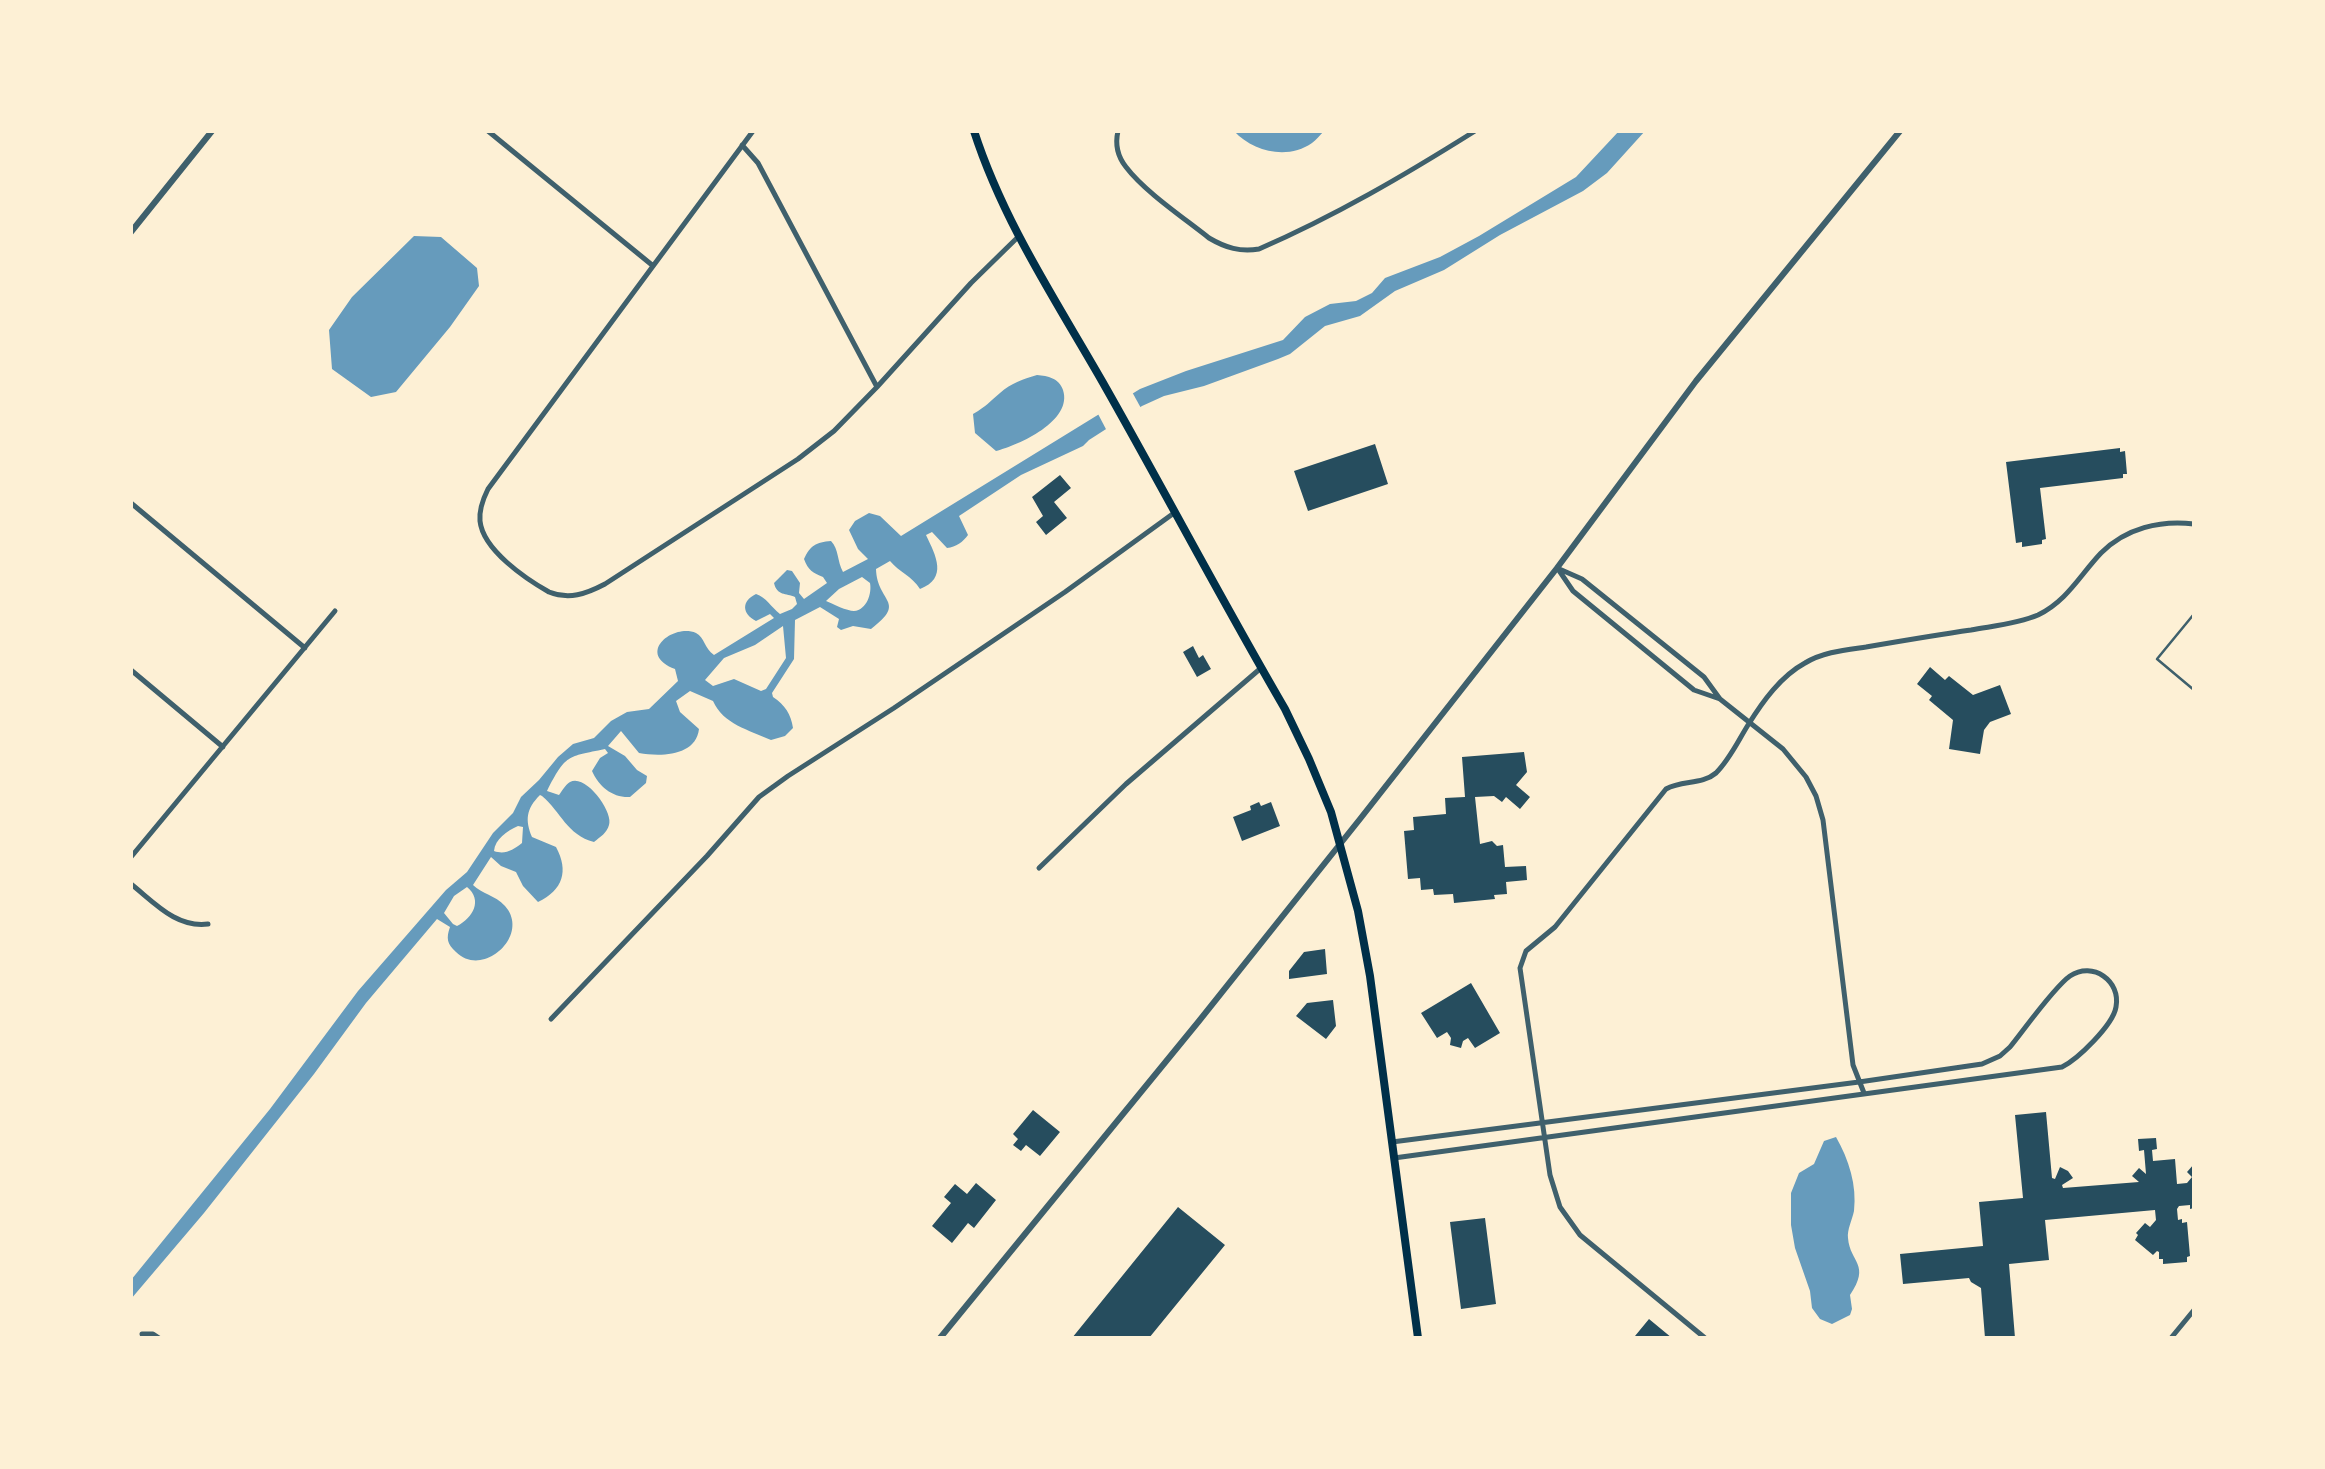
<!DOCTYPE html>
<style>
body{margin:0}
#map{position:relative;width:2325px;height:1469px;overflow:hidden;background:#fdf0d5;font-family:Raleway,sans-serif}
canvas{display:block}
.frame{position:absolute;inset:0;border:133px solid #fdf0d5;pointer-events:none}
</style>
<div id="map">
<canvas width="2325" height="1469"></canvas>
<div class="frame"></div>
</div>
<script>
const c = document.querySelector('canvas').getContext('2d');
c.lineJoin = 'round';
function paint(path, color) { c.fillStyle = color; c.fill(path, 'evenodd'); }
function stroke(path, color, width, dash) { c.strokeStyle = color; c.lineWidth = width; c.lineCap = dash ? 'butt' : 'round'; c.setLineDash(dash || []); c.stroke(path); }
paint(new Path2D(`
 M1234,131H1324C1320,135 1316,140 1312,143C1288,160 1253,152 1234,131Z
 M1619,131H1645L1607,173L1583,191L1500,235L1444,270L1395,291L1360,316L1325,326L1290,354L1278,359L1204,386L1164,396L1142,406L1089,440L1083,446L1021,475L959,516L968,535C963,542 956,547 947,548L932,532L926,535C936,556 948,578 920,589C912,576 899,572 890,561L876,569C877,603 908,601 871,629L853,626L841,630L837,627L839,619L820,607L795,620L794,659L772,693L773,697C785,705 791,714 793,728L785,736L771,740C749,730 723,724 713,701L690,691L676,701L680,712L699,729C696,756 661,757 639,753L621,731L608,746L625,756L637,770L647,776L646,783L630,797C613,798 599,787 592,771L600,758L608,753L605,749C567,757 566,754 547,791L559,795C562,791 565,785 570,782C586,773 614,813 609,825C607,833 600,837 594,842C567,835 561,812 542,796L540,795C526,809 525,820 532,837L556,847C569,871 563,890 538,902L523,886L516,872L501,866L491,857L473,885C482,894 495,895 505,906C531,935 483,979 456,952C447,944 446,938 450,927L437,919L366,1003L314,1074L204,1213L131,1299V1280L270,1109L358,991L446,890L467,872L493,833L513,813L521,797L539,780L558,757L573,744L594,738L611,721L627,712L649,709L678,681L675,669C635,654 673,623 696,633C705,638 704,648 714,655L774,618L770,614L756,621C742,614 741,601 756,594C766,597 771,607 780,614L792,609L797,604L795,597C786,593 777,596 774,583L787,570L792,571L800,583L799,593L804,599L827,583L823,577C813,573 808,570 804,559C810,546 816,542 831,541C839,549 837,561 843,572L868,559L858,549L849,530L855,521L869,513L880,516L901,536L1140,389L1186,371L1283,340L1305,317L1330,304L1356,301L1372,293L1385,278L1440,257L1479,236L1576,177ZM862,577L870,583C872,593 867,610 854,611C847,611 833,604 826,601L839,589ZM783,626L786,658L766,689L761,691L734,679L713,686L705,680L724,658L755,645ZM518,826L523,827L522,843C513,850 505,855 494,851C495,839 507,831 518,826ZM467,887C483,900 473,918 457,926L453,924L444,913L454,896Z
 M414,236L441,237L477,268L479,286L450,327L396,392L371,397L332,369L329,330L352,297Z
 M1037,375C1048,376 1059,378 1063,390C1073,421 1019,445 996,451L975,433L973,414C987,406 989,402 1000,393C1011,383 1024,379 1037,375Z
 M1836,1137C1849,1160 1857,1185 1854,1211C1852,1220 1847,1230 1848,1238C1850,1263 1871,1264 1850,1295L1852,1309L1850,1315L1832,1324L1820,1319L1812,1308L1810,1291L1795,1248L1791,1225V1193L1799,1173L1814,1164L1824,1141Z`), '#669bbc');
paint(new Path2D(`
 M1131,390L1142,410L1108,433L1097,412Z`), '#fdf0d5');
paint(new Path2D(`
 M1375,444L1388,484L1308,511L1294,471Z
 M2120,448V452L2125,451L2127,474H2123V478L2040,488L2046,539L2042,540V544L2022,547V542L2016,543L2006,462Z
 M1060,475L1071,488L1054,502L1067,518L1046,535L1036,522L1043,516L1032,497Z
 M1193,646L1199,658L1203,655L1211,669L1197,677L1183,652Z
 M1930,667L1945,680L1949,676L1973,695L2000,685L2011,714L1990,722L1984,730L1980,754L1949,749L1953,720L1929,700L1932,696L1917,684Z
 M1524,752L1527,772L1516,785L1530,797L1520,809L1506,797L1502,802L1494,796L1475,797L1480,844L1492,841L1497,846L1503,845L1505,867L1526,866L1527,880L1506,882L1507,894L1494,895L1495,899L1454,903L1453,894L1434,895L1433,889L1421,890L1420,878L1408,879L1404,831L1414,830L1413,817L1446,814L1445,798L1465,797L1462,757Z
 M1259,802L1261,806L1271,802L1280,826L1242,841L1233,817L1251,810L1250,806Z
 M1325,949L1327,974L1289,979V971L1304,952Z
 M1471,983L1500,1033L1475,1048L1468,1038L1463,1041L1461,1048L1450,1045L1451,1038L1447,1032L1437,1038L1421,1013Z
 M1333,1000L1336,1026L1326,1039L1296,1016L1307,1003Z
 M1033,1110L1060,1132L1040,1156L1026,1145L1021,1151L1013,1145L1018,1139L1013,1134Z
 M2046,1112L2052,1178L2055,1179L2060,1167L2068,1171L2073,1178L2062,1185L2063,1188L2139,1182L2132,1176L2139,1168L2146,1174L2144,1150L2139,1151L2138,1139L2156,1138L2157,1149L2152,1150L2153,1161L2175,1159L2177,1184L2187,1183L2192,1177L2187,1172L2194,1164V1208L2190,1209V1205L2179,1206L2177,1209L2178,1220L2182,1219V1223L2187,1222L2190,1256L2187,1257V1262L2163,1264V1259H2159V1252L2157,1251L2153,1255L2135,1240L2138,1235L2136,1233L2145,1223L2150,1227L2156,1220L2155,1210L2045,1220L2049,1260L2009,1264L2015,1338H1985L1981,1288L1971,1282L1969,1278L1903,1284L1900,1254L1983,1246L1979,1202L2023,1198L2015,1115Z
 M976,1183L996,1200L974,1228L968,1223L952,1243L932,1226L951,1203L944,1197L955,1184L967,1194Z
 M1178,1207L1225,1245L1149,1338H1072Z
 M1485,1218L1496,1304L1461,1309L1450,1222Z
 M1649,1319L1672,1338H1637L1635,1336Z`), '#264d5e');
stroke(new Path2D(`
 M2194,614L2157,659L2194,690`), '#3f606c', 2.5);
stroke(new Path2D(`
 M488,131L652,265
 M753,131L488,489C483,499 479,510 480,521C483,550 526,579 549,592C569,600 586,594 605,584L798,459L834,431L877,387L971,283L1018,237
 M1118,131C1115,144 1118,157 1126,167C1145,192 1184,218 1209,238C1226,248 1240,252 1259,249C1335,216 1405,175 1475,131
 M742,145L758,163L877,387
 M131,503L305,648
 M1557,568L1582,579L1704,677L1720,699L1783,749L1806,777L1816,796L1823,820L1853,1065L1864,1093
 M1558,569L1573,591L1694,690L1720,699
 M131,670L223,747
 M131,857L335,611
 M1039,868L1126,784L1261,668
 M131,884C155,903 176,928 208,924
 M551,1019L707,856L759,797L788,776L894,708L1065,592L1174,513
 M1392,1142L1859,1082L1982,1064L2000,1056L2010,1047C2024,1030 2054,987 2070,976C2093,961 2121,981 2116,1007C2113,1025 2078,1059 2062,1067L1394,1158
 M142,1334H153L159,1338
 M1705,1338L1580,1235L1560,1207L1550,1175L1520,968L1526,951L1555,927L1666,789C1682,780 1702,785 1716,773C1730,759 1738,741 1748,725C1763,701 1781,676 1805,663C1823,652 1845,650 1866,647C1901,641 1936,635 1971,630C1992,626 2017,624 2038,615C2067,601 2080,575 2101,553C2126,528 2160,520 2194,524
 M2171,1338L2194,1310`), '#3f606c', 5);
stroke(new Path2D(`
 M131,232L212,131
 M940,1338L1199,1021L1360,819L1557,568L1696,381L1900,131`), '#3f606c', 6);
stroke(new Path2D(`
 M974,131C1003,221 1055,299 1102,381C1164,490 1222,601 1285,709L1309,759L1331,812L1358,911L1370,976L1418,1338`), '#003049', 8);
</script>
